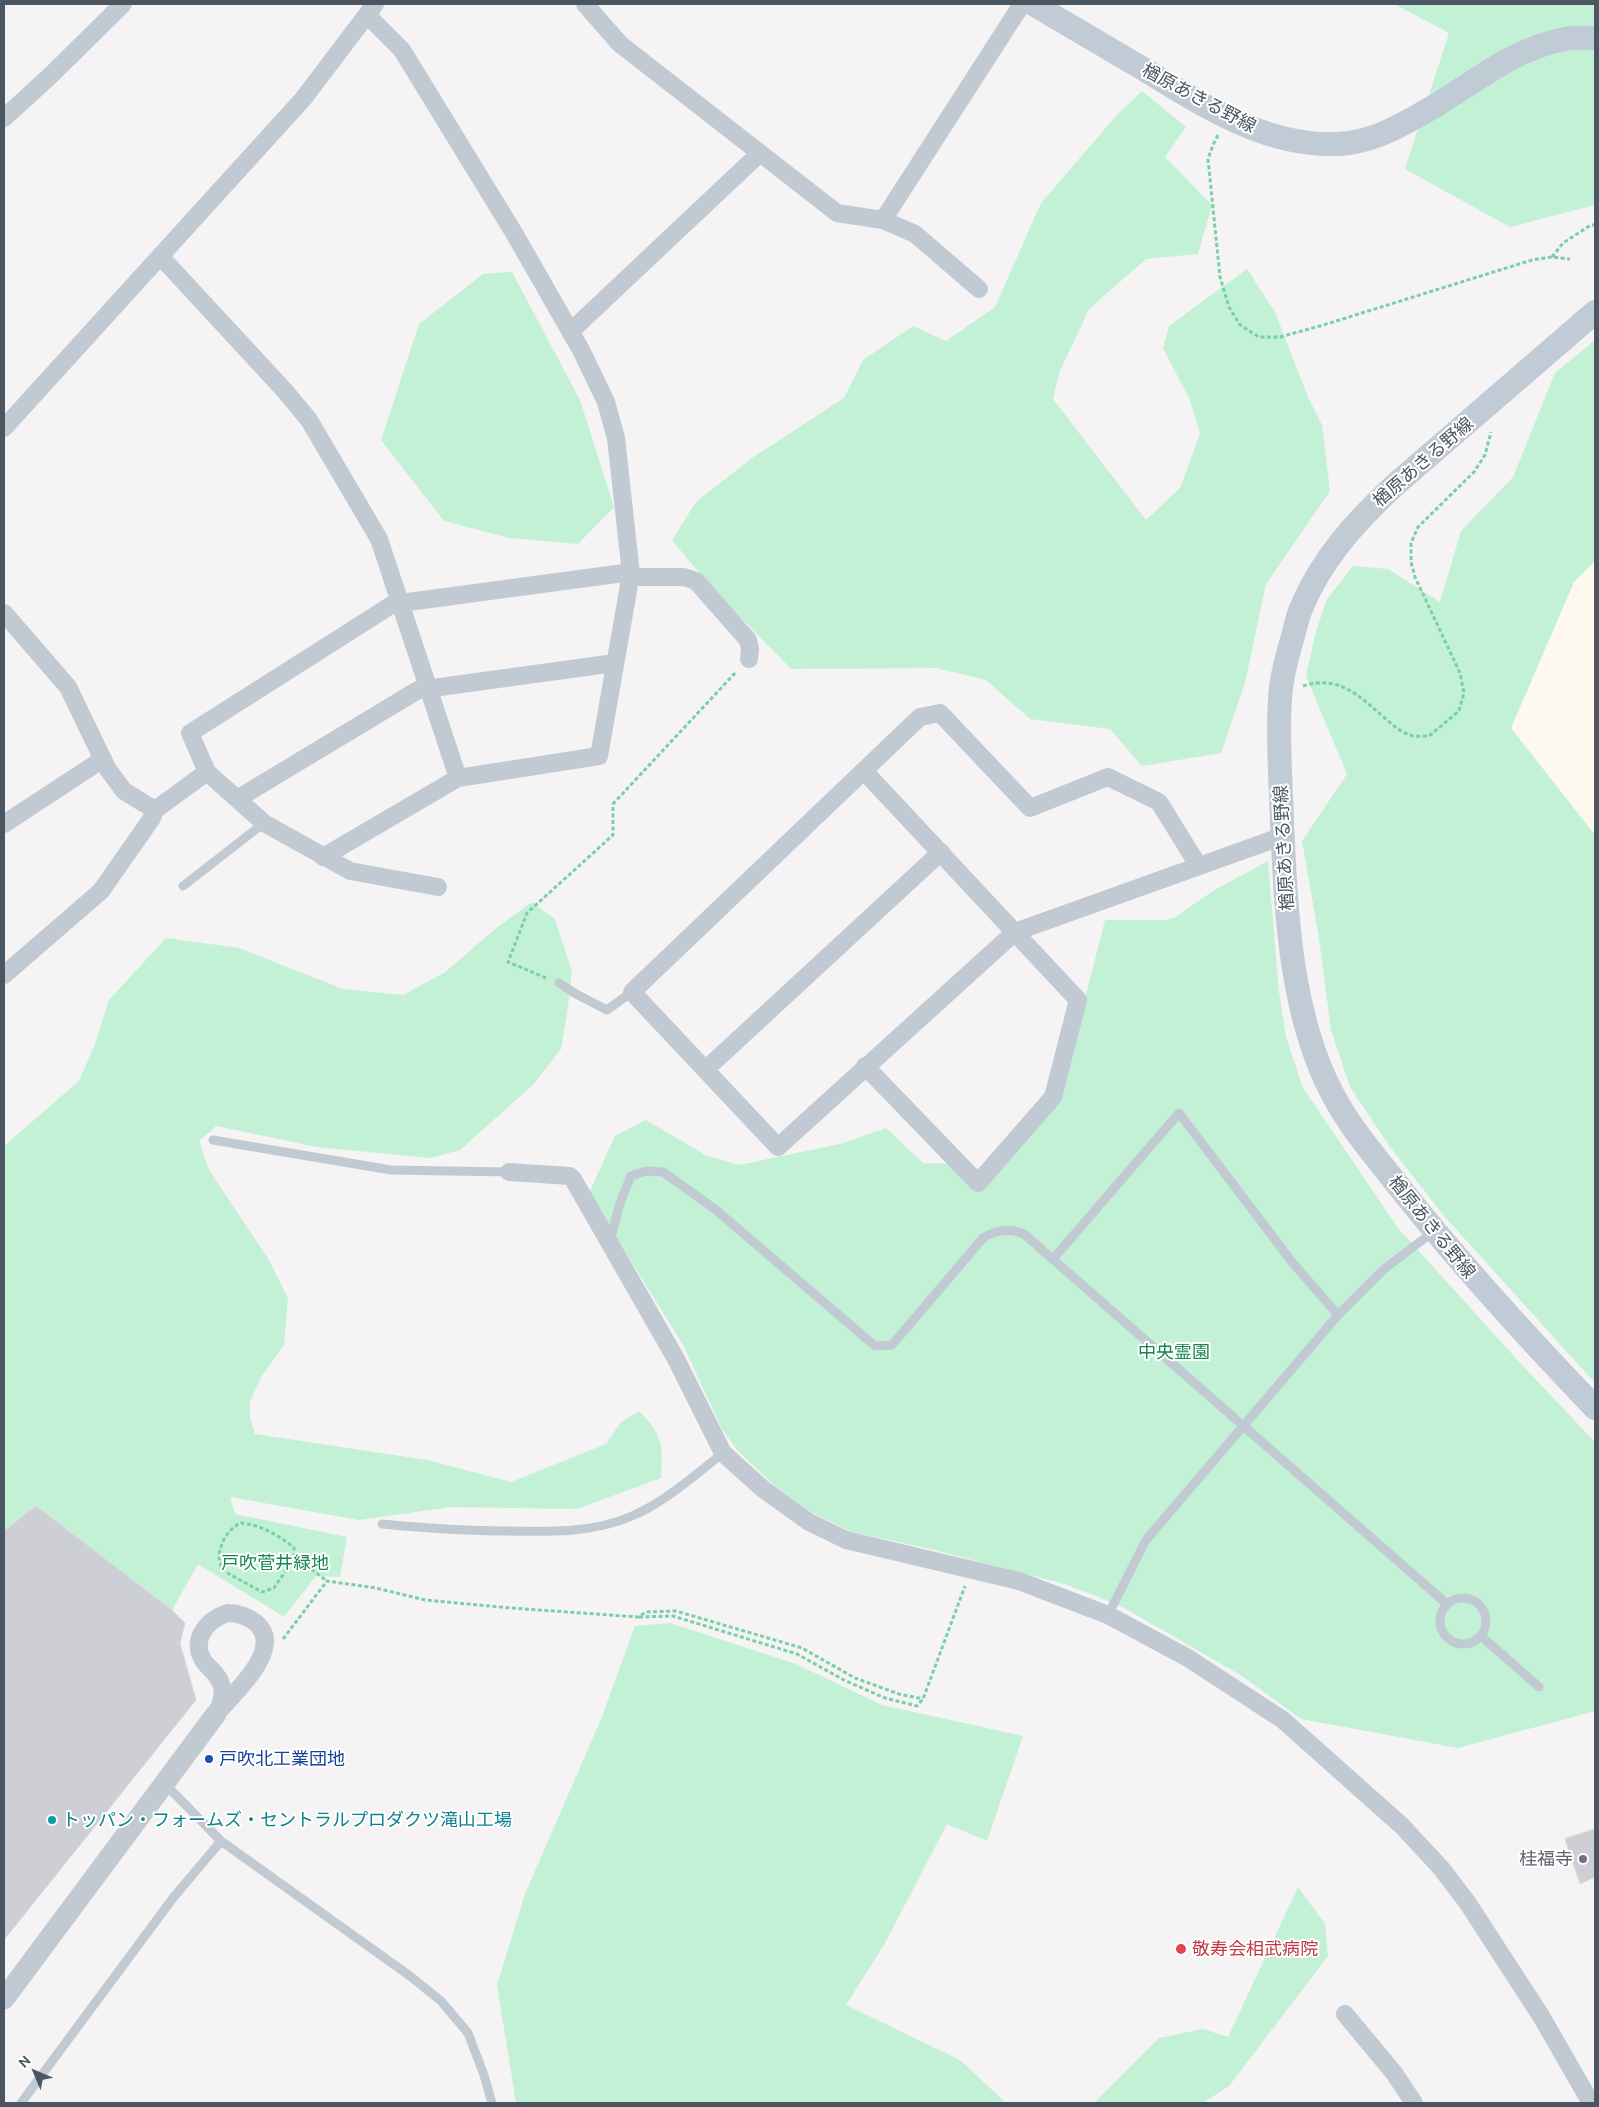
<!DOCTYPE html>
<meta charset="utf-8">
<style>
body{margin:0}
#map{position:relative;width:1599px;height:2107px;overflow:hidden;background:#f5f3f3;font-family:Ubuntu,sans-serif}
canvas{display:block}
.frame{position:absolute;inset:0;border:5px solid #4a5661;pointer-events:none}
.north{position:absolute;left:10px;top:2047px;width:50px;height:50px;-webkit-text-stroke:4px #fff;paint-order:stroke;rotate:315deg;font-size:14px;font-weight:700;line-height:20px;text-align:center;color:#4a5661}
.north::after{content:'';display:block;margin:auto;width:18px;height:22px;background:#4a5661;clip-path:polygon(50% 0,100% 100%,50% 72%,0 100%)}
</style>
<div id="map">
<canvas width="1599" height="2107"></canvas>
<div class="frame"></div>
<div class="north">N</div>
</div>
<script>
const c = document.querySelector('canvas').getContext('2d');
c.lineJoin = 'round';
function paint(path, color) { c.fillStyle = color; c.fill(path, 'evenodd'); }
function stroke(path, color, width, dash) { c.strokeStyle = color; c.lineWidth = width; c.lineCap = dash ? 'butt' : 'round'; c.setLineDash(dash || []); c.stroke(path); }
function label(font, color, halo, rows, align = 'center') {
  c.font = font + ' Ubuntu,"Noto Sans JP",sans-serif'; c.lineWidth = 4; c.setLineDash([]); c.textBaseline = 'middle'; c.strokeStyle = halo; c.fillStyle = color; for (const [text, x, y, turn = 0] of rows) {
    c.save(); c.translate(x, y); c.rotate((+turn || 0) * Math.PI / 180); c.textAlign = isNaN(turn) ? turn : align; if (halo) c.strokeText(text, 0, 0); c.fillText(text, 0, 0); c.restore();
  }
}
paint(new Path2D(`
 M1595,561V835L1511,728L1574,582Z`), '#fdf9ef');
paint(new Path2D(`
 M1394,4H1595V205L1510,227L1405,169L1449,33Z
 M1142,91L1186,127L1165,157L1212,205L1198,254L1146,259L1089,309L1059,373L1053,399L1146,520L1180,488L1200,434L1190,400L1163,348L1169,326L1247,269L1275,312L1308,397L1322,425L1330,491L1266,584L1245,683L1221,753L1142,766L1110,729L1030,719L986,680L936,668L791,669L710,586L672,540L696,502L752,458L844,398L863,360L913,326L946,341L995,307L1041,203L1116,116Z
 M512,272L580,400L614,507L578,544L510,538L444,521L381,440L419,324L483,274Z
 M1595,340V561L1574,582L1511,728L1595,835V1383L1445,1217L1390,1147L1350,1087L1331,1030L1319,938L1302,841L1347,774L1306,676L1316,631L1327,599L1353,566L1388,569L1440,602L1461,531L1513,477L1555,373Z
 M1268,861L1279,992L1286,1037L1303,1088L1398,1228L1522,1365L1595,1442V1711L1458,1748L1301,1719L1242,1676L1124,1608L1096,1596L1064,1584L931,1549L852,1532L811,1512L776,1487L737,1450L722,1429L683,1345L589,1193L615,1136L646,1120L707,1156L739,1165L840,1144L886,1128L923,1163L955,1164L976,1189L1059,1101L1105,920H1165L1174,918L1213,891Z
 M532,902L555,919L572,972L567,1014L561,1049L533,1085L460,1150L430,1158L317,1147L216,1126L199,1141L209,1170L269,1260L288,1298L284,1345L262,1376L250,1401V1417L255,1434L427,1460L511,1482L606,1444L621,1422L639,1411C663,1435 663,1446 661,1478L577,1509L451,1507L359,1520L230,1497L235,1514L347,1537L340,1577L316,1576L284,1617L198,1564L172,1610L36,1506L4,1530V1146L79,1081L95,1044L109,1000L166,938L239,948L343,989L403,995L444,973L495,929Z
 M670,1623L796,1664L882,1705L1023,1736L987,1841L947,1824L885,1943L846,2005L960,2060L1006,2103H516L497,1985L525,1894L601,1719L635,1626Z
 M1298,1887L1325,1924L1328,1956L1229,2086L1203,2103H1094L1159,2038L1203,2029L1228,2037Z`), '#c3f1d5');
const building = new Path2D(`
 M36,1506L172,1610L185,1623L180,1643L196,1700L4,1940V1531Z
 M1595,1829V1877L1580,1884L1565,1839Z`);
paint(building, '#cdcfd5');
stroke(building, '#d7d9de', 1);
stroke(new Path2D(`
 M1218,135L1213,145L1208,159L1220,277L1229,307L1240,325L1259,337H1280L1320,326L1532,260L1552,257L1570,259
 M1552,257L1563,243L1591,225H1595
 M1303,686C1341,674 1361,698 1387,720C1394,726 1401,732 1410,735C1415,737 1423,736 1429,736L1459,711L1464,693L1460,673L1415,577L1411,562V543L1418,527L1474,472L1485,455L1491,432
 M546,978L508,962L527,913L613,835V804L736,672
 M295,1557L294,1548C281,1536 258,1524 241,1523C229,1527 219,1545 219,1557C219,1561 221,1566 222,1570L262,1592L274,1588L295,1557L327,1581
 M639,1617L673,1616L797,1654L844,1680L885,1698L917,1706L923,1699L965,1586
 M283,1639L327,1581L376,1588L425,1600L511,1608L638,1617L646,1612L676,1611L802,1648L855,1678L899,1694L923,1699`), '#7ad0a6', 3, [4, 2.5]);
stroke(new Path2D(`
 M183,886L264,823
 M559,983L576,994L607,1010L632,992
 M213,1140L391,1170L509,1172
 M610,1241L620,1203L631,1176L646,1171L663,1172L716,1210L875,1346L892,1345L983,1238C995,1230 1011,1228 1024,1234L1447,1604
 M1053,1259L1179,1113L1292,1262L1338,1315
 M382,1524C424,1528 466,1531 508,1531C549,1532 594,1533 632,1516C665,1502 695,1475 723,1453
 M1440 1621a23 23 0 1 1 46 0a23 23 0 1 1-46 0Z
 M1108,1615L1146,1540L1338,1315L1383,1270L1434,1231
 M1481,1636L1539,1687
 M165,1784L221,1841
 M21,2103L173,1898L221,1841L410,1976L441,2001L468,2033L484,2075L492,2103`), '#c1cad2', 9);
stroke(new Path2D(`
 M585,4L620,44L837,213L883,220L915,234L979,289
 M4,118L51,75L123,4
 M883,220L1022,4
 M161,257L285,391L309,420L379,539L458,778L599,756L631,574L616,438L606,402L581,350L514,233L402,50L367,15
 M570,332L760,153
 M4,428L303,99L375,4
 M4,613L68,687L107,768L124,791L155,810
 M864,771L1078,1000L1053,1097L978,1183L865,1066
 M207,772L264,823L350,871L438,887
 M237,799L418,690L615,663
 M4,824L103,759
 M323,857L458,778
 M1198,865L1159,802L1108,777L1030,808L940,713L920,717L632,992L778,1147L1015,932L1283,836
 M4,975L101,891L152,818L155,810L207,772L190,733L393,604L624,573L640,577H684L696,581L748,640L750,649L749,659
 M705,1070L941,852
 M509,1172L570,1176L573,1179L676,1359L723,1453L763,1489L809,1522L846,1540L1019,1581L1108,1615L1188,1658L1283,1720L1402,1826L1441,1868L1467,1902L1541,2016L1591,2103
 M228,1613C239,1613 247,1616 256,1623C286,1648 232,1695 216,1714C221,1704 225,1695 221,1684C218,1674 211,1670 205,1663C189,1641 206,1620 228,1613Z
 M1345,2014L1394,2073L1414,2103`), '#c1cad2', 18);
stroke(new Path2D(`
 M4,1999L216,1714`), '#c1cad2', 21);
stroke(new Path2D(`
 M1033,4C1069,25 1105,46 1140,67C1203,105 1271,152 1349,143C1380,139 1409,121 1435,106C1476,81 1516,48 1565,39C1575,37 1586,38 1595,38
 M1595,312L1396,484C1357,520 1320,560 1300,611C1297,619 1295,628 1293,636C1287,657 1281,678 1280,699C1277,740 1281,781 1282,822C1286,910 1290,1013 1332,1093C1350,1128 1376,1157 1400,1188C1461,1265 1527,1337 1595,1408`), '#c1cbd6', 24);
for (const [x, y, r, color] of [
 [209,1759,5,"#1a4fb4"],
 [52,1820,5,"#0f9aa8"],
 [1583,1859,5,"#6b7280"],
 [1181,1949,6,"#e0444e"]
]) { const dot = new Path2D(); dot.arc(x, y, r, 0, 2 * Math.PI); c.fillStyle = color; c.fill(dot); stroke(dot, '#fff', 2); }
label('18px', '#4a5661', '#fff', [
 ["楢原あきる野線",1199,98,28],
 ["楢原あきる野線",1423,462,-41],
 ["楢原あきる野線",1284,848,-93],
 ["楢原あきる野線",1432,1227,51]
]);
label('18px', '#17864f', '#fff', [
 ["中央霊園",1174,1352],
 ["戸吹菅井緑地",275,1563]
]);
label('18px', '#164399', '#fff', [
 ["戸吹北工業団地",219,1759]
], 'left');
label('18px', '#0d838f', '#fff', [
 ["トッパン・フォームズ・セントラルプロダクツ滝山工場",62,1820]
], 'left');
label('18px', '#5b616d', '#fff', [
 ["桂福寺",1573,1859]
], 'right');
label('18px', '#be3a42', '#fff', [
 ["敬寿会相武病院",1192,1949]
], 'left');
</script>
